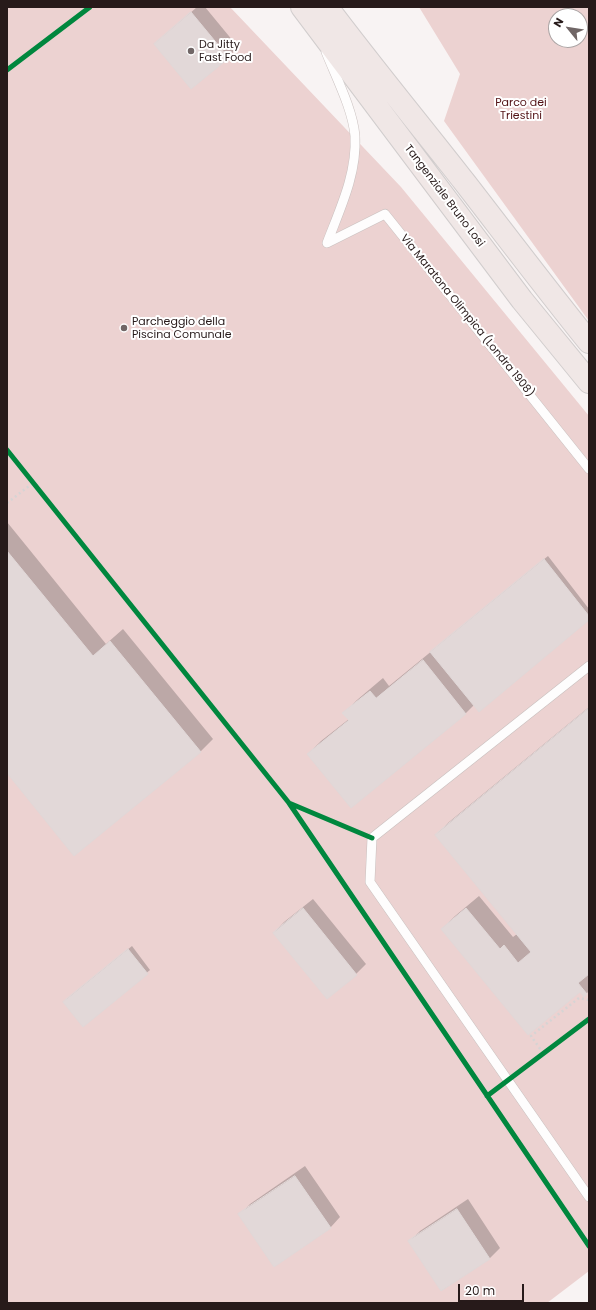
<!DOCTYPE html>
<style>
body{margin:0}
#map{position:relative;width:596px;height:1310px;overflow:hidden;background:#f8f3f3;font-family:Poppins,sans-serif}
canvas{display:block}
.frame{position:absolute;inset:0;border:8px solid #271a1a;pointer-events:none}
.north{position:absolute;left:548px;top:8px;width:40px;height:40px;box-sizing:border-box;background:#fff;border:1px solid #a9a3a3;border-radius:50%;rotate:300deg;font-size:11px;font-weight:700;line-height:16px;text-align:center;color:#271a1a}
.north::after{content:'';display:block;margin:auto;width:14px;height:18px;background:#706666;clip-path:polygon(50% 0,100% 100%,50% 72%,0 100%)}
.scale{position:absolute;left:458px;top:1284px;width:66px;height:18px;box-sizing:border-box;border:2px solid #271a1a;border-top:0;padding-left:5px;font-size:12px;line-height:14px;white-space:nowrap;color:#271a1a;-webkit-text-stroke:3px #fff;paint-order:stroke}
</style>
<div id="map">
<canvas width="596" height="1310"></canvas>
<div class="frame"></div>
<div class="north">N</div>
<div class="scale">20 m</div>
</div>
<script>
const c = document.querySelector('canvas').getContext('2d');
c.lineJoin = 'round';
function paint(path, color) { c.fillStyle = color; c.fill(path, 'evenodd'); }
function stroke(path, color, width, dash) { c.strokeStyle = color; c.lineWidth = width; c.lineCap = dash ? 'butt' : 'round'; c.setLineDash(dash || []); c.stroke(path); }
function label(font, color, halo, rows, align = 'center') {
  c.font = font + ' Poppins,sans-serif'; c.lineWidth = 4; c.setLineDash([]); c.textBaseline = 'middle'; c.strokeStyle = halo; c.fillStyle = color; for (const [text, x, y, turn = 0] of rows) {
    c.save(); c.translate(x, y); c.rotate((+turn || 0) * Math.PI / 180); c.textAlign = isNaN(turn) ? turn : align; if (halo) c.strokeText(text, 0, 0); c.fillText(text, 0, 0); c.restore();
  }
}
paint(new Path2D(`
 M7,7H230L401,187L589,416V1271L547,1303H7Z
 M419,7H589V321L444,121L460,74ZM556,16H580V40H556Z`), '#ecd2d1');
paint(new Path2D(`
 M197,7H205L238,47L228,57L155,44Z
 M7,522L106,644L123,629L213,739L200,752L7,771Z
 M548,556L589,609V619L474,705L466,713L351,807L308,754L321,741L349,719L344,713L357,700L383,678L389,686Z
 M589,707V991L584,996L580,991L442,929L455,916L479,896L513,937L517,934L436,835L449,822Z
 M313,899L366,964L356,974L274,933L284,922Z
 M132,946L150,970L83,1025L67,999Z
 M305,1166L340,1217L330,1228L240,1215L250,1204Z
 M468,1199L500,1248L490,1258L442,1290L410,1241L420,1231Z`), '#0003');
const building = new Path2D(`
 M191,12L229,58L191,89L154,44Z
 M7,551L93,656L110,641L201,752L74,856L7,773Z
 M544,559L589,616V620L479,712L430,652Z
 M423,660L466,714L351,808L307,754L349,720L342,713L370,691L376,698Z
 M589,708V974L578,983L587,994L584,997L580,992L528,1035L441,929L466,908L500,949L504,945L518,963L531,952L435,835Z
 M303,908L357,975L327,999L273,933Z
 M128,949L148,974L83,1027L63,1002Z
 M295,1176L331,1228L274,1267L238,1214Z
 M457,1209L490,1259L441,1291L408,1241Z`);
paint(building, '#e2d8d8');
stroke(building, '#e1d8d8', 1);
const lane = new Path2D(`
 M326,52C336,77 353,110 355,136C357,174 340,209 327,243
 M327,243L385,214L589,469
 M589,666L372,838L370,882L589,1197`);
const primary = new Path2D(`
 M302,7L522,300L589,382
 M327,7C372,67 420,125 466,184C507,237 547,290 589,342`);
stroke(lane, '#c9c0bf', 10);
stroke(primary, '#d1cdcd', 24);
stroke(new Path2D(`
 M7,503L33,483
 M543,1053L531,1036L579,998L589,1000`), '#d6d4d4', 2.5, [2, 3]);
stroke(lane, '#fefdfd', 9);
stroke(primary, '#f0e7e6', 22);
stroke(new Path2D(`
 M7,70L90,7
 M7,450L289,803L372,838
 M289,803L589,1246
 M487,1096L589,1019`), '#00873e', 5);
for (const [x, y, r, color] of [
 [191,51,4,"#706666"],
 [124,328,4,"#706666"]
]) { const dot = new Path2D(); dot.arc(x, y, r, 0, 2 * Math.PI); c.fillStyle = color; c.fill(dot); stroke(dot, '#fff', 1.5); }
label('11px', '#271a1a', '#fff', [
 ["Da Jitty",199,45],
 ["Fast Food",199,58],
 ["Parcheggio della",132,322],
 ["Piscina Comunale",132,335]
], 'left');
label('11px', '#521215', '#fff', [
 ["Parco dei",521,103],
 ["Triestini",521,116]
]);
label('11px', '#271a1a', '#fff', [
 ["Tangenziale Bruno Losi",444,196,53],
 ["Via Maratona Olimpica (Londra 1908)",467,316,51]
]);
</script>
